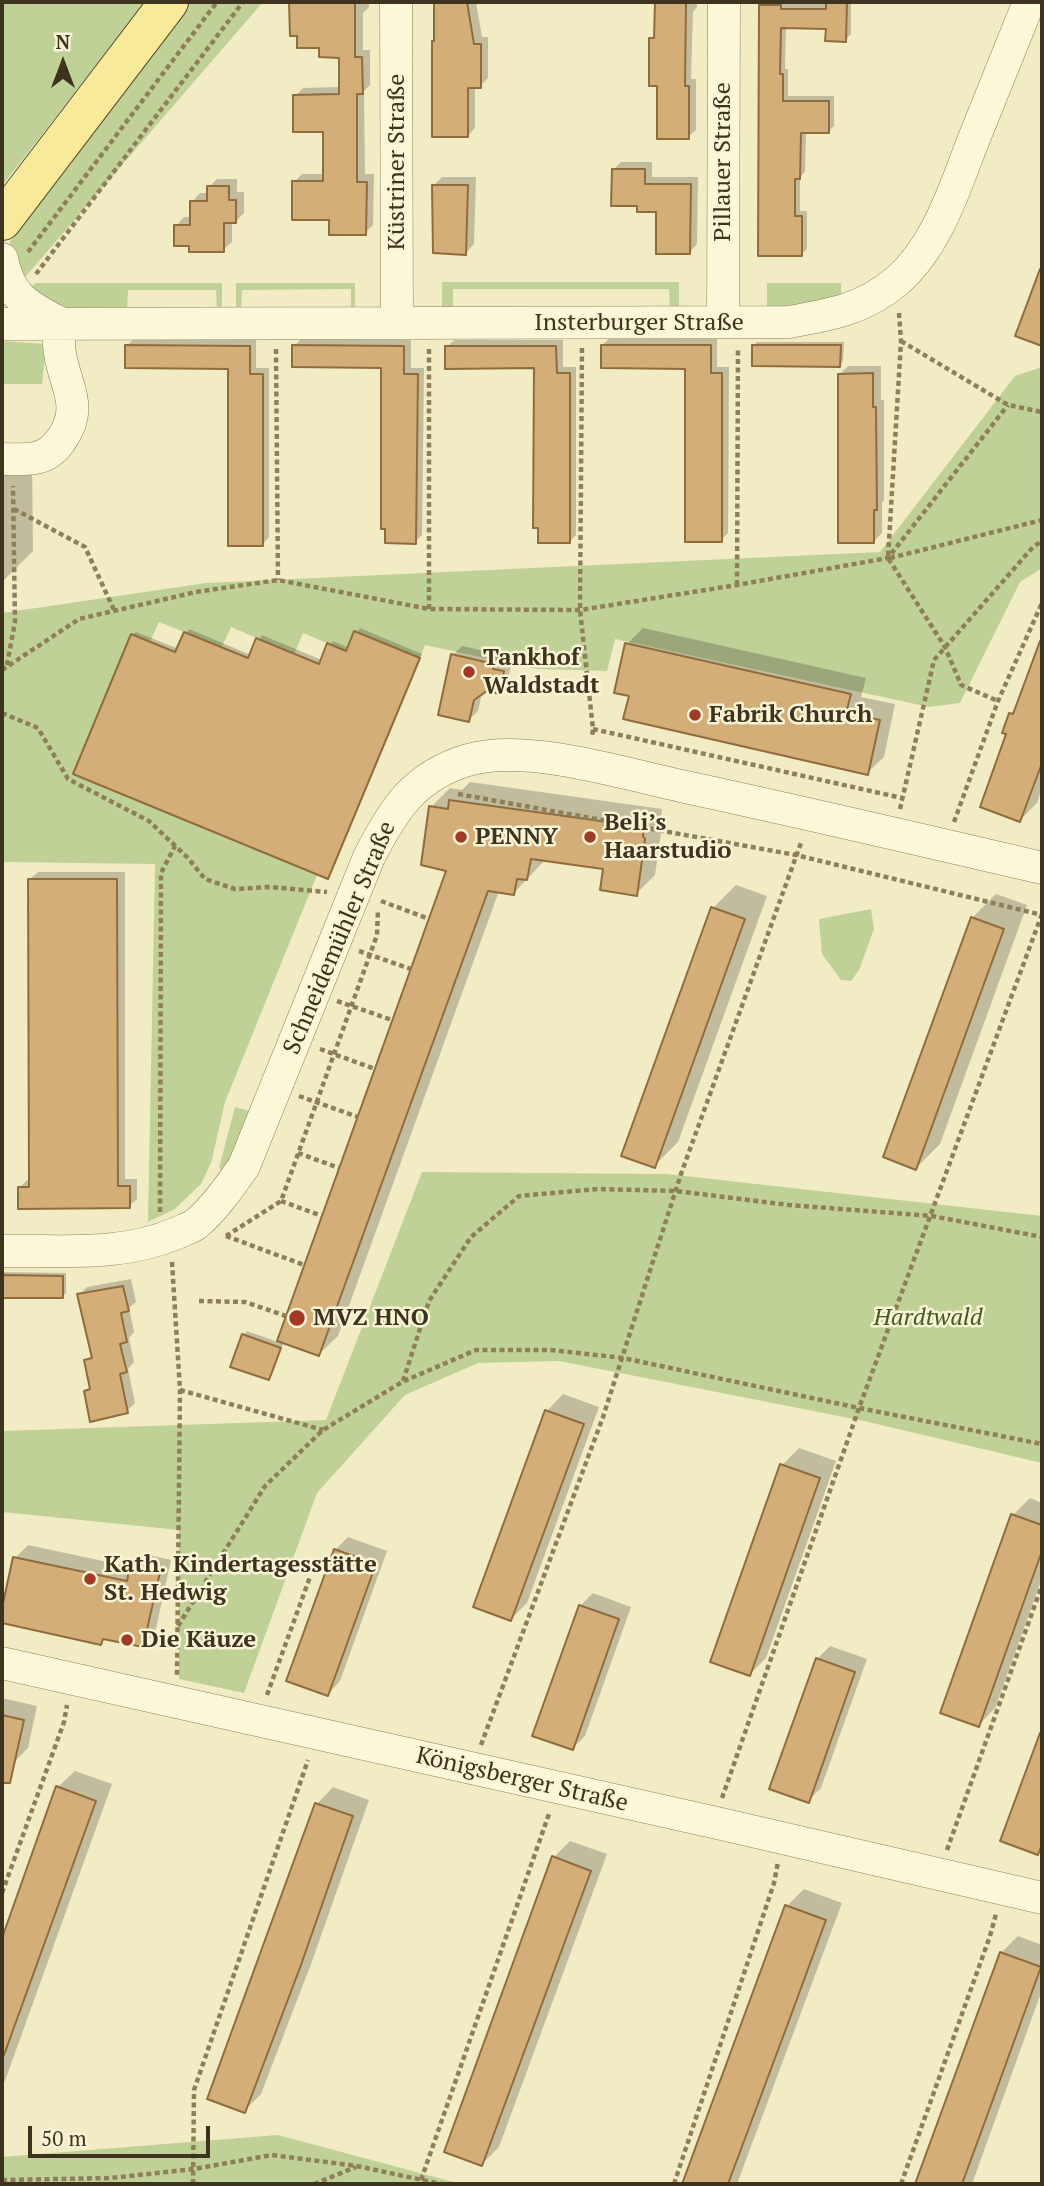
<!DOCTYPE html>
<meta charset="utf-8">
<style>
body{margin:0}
#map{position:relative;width:1044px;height:2186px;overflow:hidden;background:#f2ecc5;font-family:"PT Serif",serif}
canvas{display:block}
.frame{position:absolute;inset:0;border:4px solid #3e331e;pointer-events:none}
.north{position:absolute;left:28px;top:28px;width:70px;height:70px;-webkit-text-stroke:5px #f8f4d5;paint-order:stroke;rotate:0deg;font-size:19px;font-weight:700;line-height:28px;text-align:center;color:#3e331e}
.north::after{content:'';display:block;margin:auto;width:24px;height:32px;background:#3e331e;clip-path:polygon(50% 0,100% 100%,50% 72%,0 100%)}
.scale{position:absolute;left:28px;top:2126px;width:182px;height:32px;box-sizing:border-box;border:4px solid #3e331e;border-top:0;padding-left:9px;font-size:21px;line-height:24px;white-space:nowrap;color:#3e331e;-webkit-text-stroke:5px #f8f4d5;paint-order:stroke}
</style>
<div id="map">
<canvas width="1044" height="2186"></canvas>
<div class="frame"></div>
<div class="north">N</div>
<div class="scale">50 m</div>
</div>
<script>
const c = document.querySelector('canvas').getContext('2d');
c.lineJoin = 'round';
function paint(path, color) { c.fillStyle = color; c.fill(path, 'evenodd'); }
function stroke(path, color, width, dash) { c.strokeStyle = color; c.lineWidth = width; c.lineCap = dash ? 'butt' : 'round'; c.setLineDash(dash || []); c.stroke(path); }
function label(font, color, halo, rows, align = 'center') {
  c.font = font + ' "PT Serif",serif'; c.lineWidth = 5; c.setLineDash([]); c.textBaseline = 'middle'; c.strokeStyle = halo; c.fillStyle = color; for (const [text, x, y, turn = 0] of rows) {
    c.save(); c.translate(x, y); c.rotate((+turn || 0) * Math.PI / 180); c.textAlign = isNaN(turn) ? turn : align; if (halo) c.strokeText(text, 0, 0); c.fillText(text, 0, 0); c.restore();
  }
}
paint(new Path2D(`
 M2,2H145L2,186Z
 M186,2H263L20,283L9,248L12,235Z
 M442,282H679V309H670L669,289H453V310H442Z
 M35,283H222V311H217L216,290H128L127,311L66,309L28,292Z
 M236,283H355V310H351V289L242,290L241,311H236Z
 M767,283H841V299L767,309Z
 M2,341L46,344L42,384H2Z
 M1042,367V568L1020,582L960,703L929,707L615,639L607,671L536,669L425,645L420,658L355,631L346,651L303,633L294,654L231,627L222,647L159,622L150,642L130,635L73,774L317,875L225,1102L211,1163L201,1184L175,1209L148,1222L155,864L2,862V613L206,583L880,552L1015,376Z
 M871,909L874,929L859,970L851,981L841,980L822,954L819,919Z
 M235,1107L260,1114L226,1172L219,1168Z
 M422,1172L667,1174L1042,1216V1463L864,1421L559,1361L478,1363L405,1395L317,1493L244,1693L179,1679V1530L2,1512V1431L326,1420Z
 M278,2135L461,2184H2V2157Z`), '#c0d198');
paint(new Path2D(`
 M291,2H369V7L363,13V50H370V85L364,91L365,174H374L373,225L365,233L294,182L302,174H325V130L295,96L303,88L341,87V56L298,35H292Z
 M437,2H476L482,37H488V78L480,86H475V128L468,136L433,41L436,39Z
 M656,2H697V7L693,12L691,79H696V130L688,137L658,84L651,39L656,34Z
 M760,2L828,4V2H851V34L845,40L828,27L786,26L785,69H788V96H834V126L828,132H806L805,172L800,177V211H807V249L801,254H760Z
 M621,162H652V177H698L697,244L690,252L658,210L639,204L613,170Z
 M442,177H476L474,244L466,253L433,186Z
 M217,179H237V192H244V213L236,221H232V242L223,250L191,244L176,226L184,217H192V202L200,193H209V187Z
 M134,339L256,340V368H269V537L263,544L230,367L127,345Z
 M301,339L411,340V368H424L422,535L415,542L387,527L383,366L294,346Z
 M609,339H717V367H729L728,533L721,540L687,368L602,345Z
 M454,340H563V367H576V535L569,542L535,367L447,347Z
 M757,342H844L843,361L840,365L754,345Z
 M848,366H881V400H884V500L882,503V533L874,541L840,374Z
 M2,454H32L33,551L2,582Z
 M360,628L422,654L331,873L328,877L132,635L136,632L179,649L189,629L251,655L262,635L322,660L333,641L349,648Z
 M643,628L866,678L861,697L895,704L884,757L867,773L631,695L627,644Z
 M1042,642V788L1037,803L1020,820L1008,733L1010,714L1018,706Z
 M462,646L503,655L502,660L512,662L507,683L498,692L487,689L482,693L478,711L469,720L453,655Z
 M470,782L662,809L661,816L663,819L655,875L636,894L605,867L546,859L514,893L499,891L338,1336L319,1354L284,1342L272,1375L269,1378L244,1335L247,1331L278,1342L448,870L431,807L450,788L462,790Z
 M38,872H125V1179H137V1199L129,1206L19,1188L27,1180H31L30,879Z
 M736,885L767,896L678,1142L654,1166L713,908Z
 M996,894L1027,905L940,1144L916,1168L972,918Z
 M2,1272L66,1273V1293L63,1296H2Z
 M131,1279L136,1302L129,1308L134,1332L129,1338L134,1362L128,1369L135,1403L127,1411L85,1392L91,1386L86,1361L93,1354L79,1295L87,1287Z
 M563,1394L599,1407L527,1603L511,1619L547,1411Z
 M799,1448L836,1461L766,1658L750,1674L782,1465Z
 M1030,1498L1042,1503V1578L995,1708L979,1725L1013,1515Z
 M348,1537L387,1551L340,1681L328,1694L335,1550Z
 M28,1545L131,1567L145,1554L171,1560L155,1633L143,1646L106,1638L101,1643L2,1621L15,1558Z
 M593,1593L631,1607L585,1736L573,1748L580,1606Z
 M830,1646L867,1659L821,1788L808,1801L817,1659Z
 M2,1698L37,1706L28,1748L14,1762L2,1759Z
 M1042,1732V1848L1038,1853L1003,1840Z
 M75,1771L112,1784L2,2089V1943L58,1787Z
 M333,1787L369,1800L311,1964L261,2094L244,2111L317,1804Z
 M570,1841L607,1854L499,2147L482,2164L554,1857Z
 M804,1889L842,1903L737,2184H683L787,1906Z
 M1018,1936L1042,1945V1990L972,2184H917L1001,1953Z`), '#0003');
const building = new Path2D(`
 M289,2H355V57H362L363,94H357V182H367L366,235H329V220H292V181H323V132H293V95L339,94V58L319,57V48H297V36H290Z
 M434,2H467L474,44H481V88H468V137H432V41H434Z
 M655,2H686L685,86H689V139H657V86H649V38H654Z
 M826,2H847L846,42L825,41L826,29L781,28L780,74H783V101H829V133H801L800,179H795V216H802V256H758L759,5H781V9H826Z
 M612,169H645V184H691L690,254H656V212H637V206H611Z
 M432,185H468L466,255L433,253Z
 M207,186H229V200H236V223H224V252H189V246H174V225H190V201H207Z
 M1040,269L1042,270V346L1015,336Z
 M125,345L250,346V374H263V546H228V369L125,368Z
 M292,345L404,346V374H418L416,544L385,543V529H381V368L292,367Z
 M601,345H711V373H722V542H685V369L601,368Z
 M752,345H841L840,367L752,366Z
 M445,346H556L557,373H570V543H538V528H533L534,368L445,369Z
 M873,373V407H876L877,510H874V543H838V374Z
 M354,631L420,658L328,879L73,774L131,634L175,652L184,632L248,658L256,638L319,664L327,643L346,651Z
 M1040,641H1042V763L1020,822L980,807L1006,734L1002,733L1009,713L1013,714Z
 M625,643L851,694L846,713L880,720L868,775L623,719L629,696L614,693Z
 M451,654L494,664L493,669L504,671L499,694L487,691L474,700L469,722L438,715Z
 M449,800L644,827L643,836L645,839L637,896L600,890L603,869L531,859L527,880L517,879L514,895L488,891L319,1356L277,1341L446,871L421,865L429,806L448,809Z
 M28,879H117L118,1186H130V1208L18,1209V1187H29Z
 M711,907L745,919L655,1168L621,1156Z
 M971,917L1004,929L916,1170L883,1157Z
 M2,1275L63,1276V1298H2Z
 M123,1286L129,1311L121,1313L127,1342L120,1344L127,1372L120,1374L128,1413L90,1422L84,1391L90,1389L84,1360L92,1358L77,1294Z
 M242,1334L281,1348L269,1380L230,1367Z
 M545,1410L584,1424L511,1621L473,1607Z
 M780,1464L820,1478L750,1676L710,1662Z
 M1011,1514L1042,1525V1551L979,1727L940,1713Z
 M334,1549L376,1564L328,1696L286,1681Z
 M13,1557L127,1581L130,1566L160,1572L143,1647L103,1639L101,1645L2,1623V1608Z
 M579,1605L619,1619L573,1750L532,1736Z
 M816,1658L855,1672L809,1803L769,1789Z
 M2,1715L24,1720L10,1783H2Z
 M1040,1733L1042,1734V1844L1038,1855L1000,1841Z
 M56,1786L96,1801L4,2055H2V1938Z
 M315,1803L353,1816L301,1965L245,2113L207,2099Z
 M552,1856L591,1871L482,2166L444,2152Z
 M785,1905L826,1920L790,2018L728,2184H682Z
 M1000,1952L1041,1967L987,2116L962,2184H915Z`);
paint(building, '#d3ae78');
stroke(building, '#906c3d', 2);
const minor = new Path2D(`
 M396,2L397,323
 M2,259C9,297 28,306 60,323
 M723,322L724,2
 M2,324L789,322C830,315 864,309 897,281C939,244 955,186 975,136C993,91 1011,46 1029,2
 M2,459C13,459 24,460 35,458C46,456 55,449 61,440C87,404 61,382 59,345C59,338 60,330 61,323
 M2,1251C61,1250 122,1257 177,1233C183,1230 191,1228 196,1224C215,1208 230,1186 244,1166L369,857C393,810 414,776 468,760C526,743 621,773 681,786C802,812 922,840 1042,868
 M2,1663L717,1823L1042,1898`);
const major = new Path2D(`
 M2,221L169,2`);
stroke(minor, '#8f7f59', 33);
stroke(major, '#5c4b2d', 40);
stroke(new Path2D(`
 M28,252L217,2
 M36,274L243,2
 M899,313L901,341L888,558L945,647L961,685L998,701
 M901,341L1008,405L1042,412
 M582,348L580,610L593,729L592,737
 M276,349L278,580
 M14,509L85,547L115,612
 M890,558L1042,520
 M737,585L738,348
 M429,609V348
 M7,665L15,622L13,486
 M2,670L79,619L196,592L278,580L429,609L580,610L737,585L888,558L1008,405
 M2,713L38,728L68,779L149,821L188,858L205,879L235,889L271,887L327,892
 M593,729L902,798
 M458,794L796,855L1042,915
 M900,809L934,660L1033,547L1042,541
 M954,822L998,701L1042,603
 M381,901L429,919
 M359,951L411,969
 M337,1001L392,1020
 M320,1049L375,1069
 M299,1096L358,1117
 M298,1153L339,1168
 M281,1201L322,1216
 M160,1212L161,873L175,846
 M226,1236L281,1201L377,935L378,910
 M226,1236L304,1265
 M172,1262L180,1390L177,1676
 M199,1301L245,1302L286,1316
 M403,1381L429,1301L471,1237L519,1196L598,1189L676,1191L789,1205L932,1216L1042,1237
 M180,1390L323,1430
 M178,1626L265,1486L323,1430L402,1382L476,1350H551L623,1358L859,1408L1042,1444
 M267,1695L310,1577
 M481,1745L603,1417L681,1174L802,840
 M722,1798L859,1408L1042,914
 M947,1850L1042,1585
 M2,1893L64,1722L67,1705
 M2,2180L111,2178L194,2169L272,2155L357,2166L441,2184
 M421,2180L550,1811
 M193,2184L194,2090L308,1760
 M314,2184L356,2167
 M674,2184L774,1883L778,1862
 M901,2184L990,1936L996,1914`), '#8f7f59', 4.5, [5, 3.5]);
stroke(minor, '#fbf7d9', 32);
stroke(major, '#f7ea9b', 38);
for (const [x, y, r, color] of [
 [469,672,7,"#a33924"],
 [695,715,7,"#a33924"],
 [461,837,7,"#a33924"],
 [590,837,7,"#a33924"],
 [297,1318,9,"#a33924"],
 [90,1579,7,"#a33924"],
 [127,1640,7,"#a33924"]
]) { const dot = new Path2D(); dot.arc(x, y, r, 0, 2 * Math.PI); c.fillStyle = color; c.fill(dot); stroke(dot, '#f8f4d5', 2.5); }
label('24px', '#3e331e', '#f8f4d5', [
 ["Küstriner Straße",397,162,-90],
 ["Pillauer Straße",723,162,-90],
 ["Insterburger Straße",639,323],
 ["Schneidemühler Straße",340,938,-67],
 ["Königsberger Straße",522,1780,13]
]);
label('bold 24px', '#3e331e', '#f8f4d5', [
 ["Tankhof",483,658],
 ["Waldstadt",483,686],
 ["Fabrik Church",709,715],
 ["Beli’s",604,823],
 ["Haarstudio",604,851],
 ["PENNY",475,837],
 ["MVZ HNO",313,1318],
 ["Kath. Kindertagesstätte",104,1565],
 ["St. Hedwig",104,1593],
 ["Die Käuze",141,1640]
], 'left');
label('italic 24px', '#435c23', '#f8f4d5', [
 ["Hardtwald",928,1318]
]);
</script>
